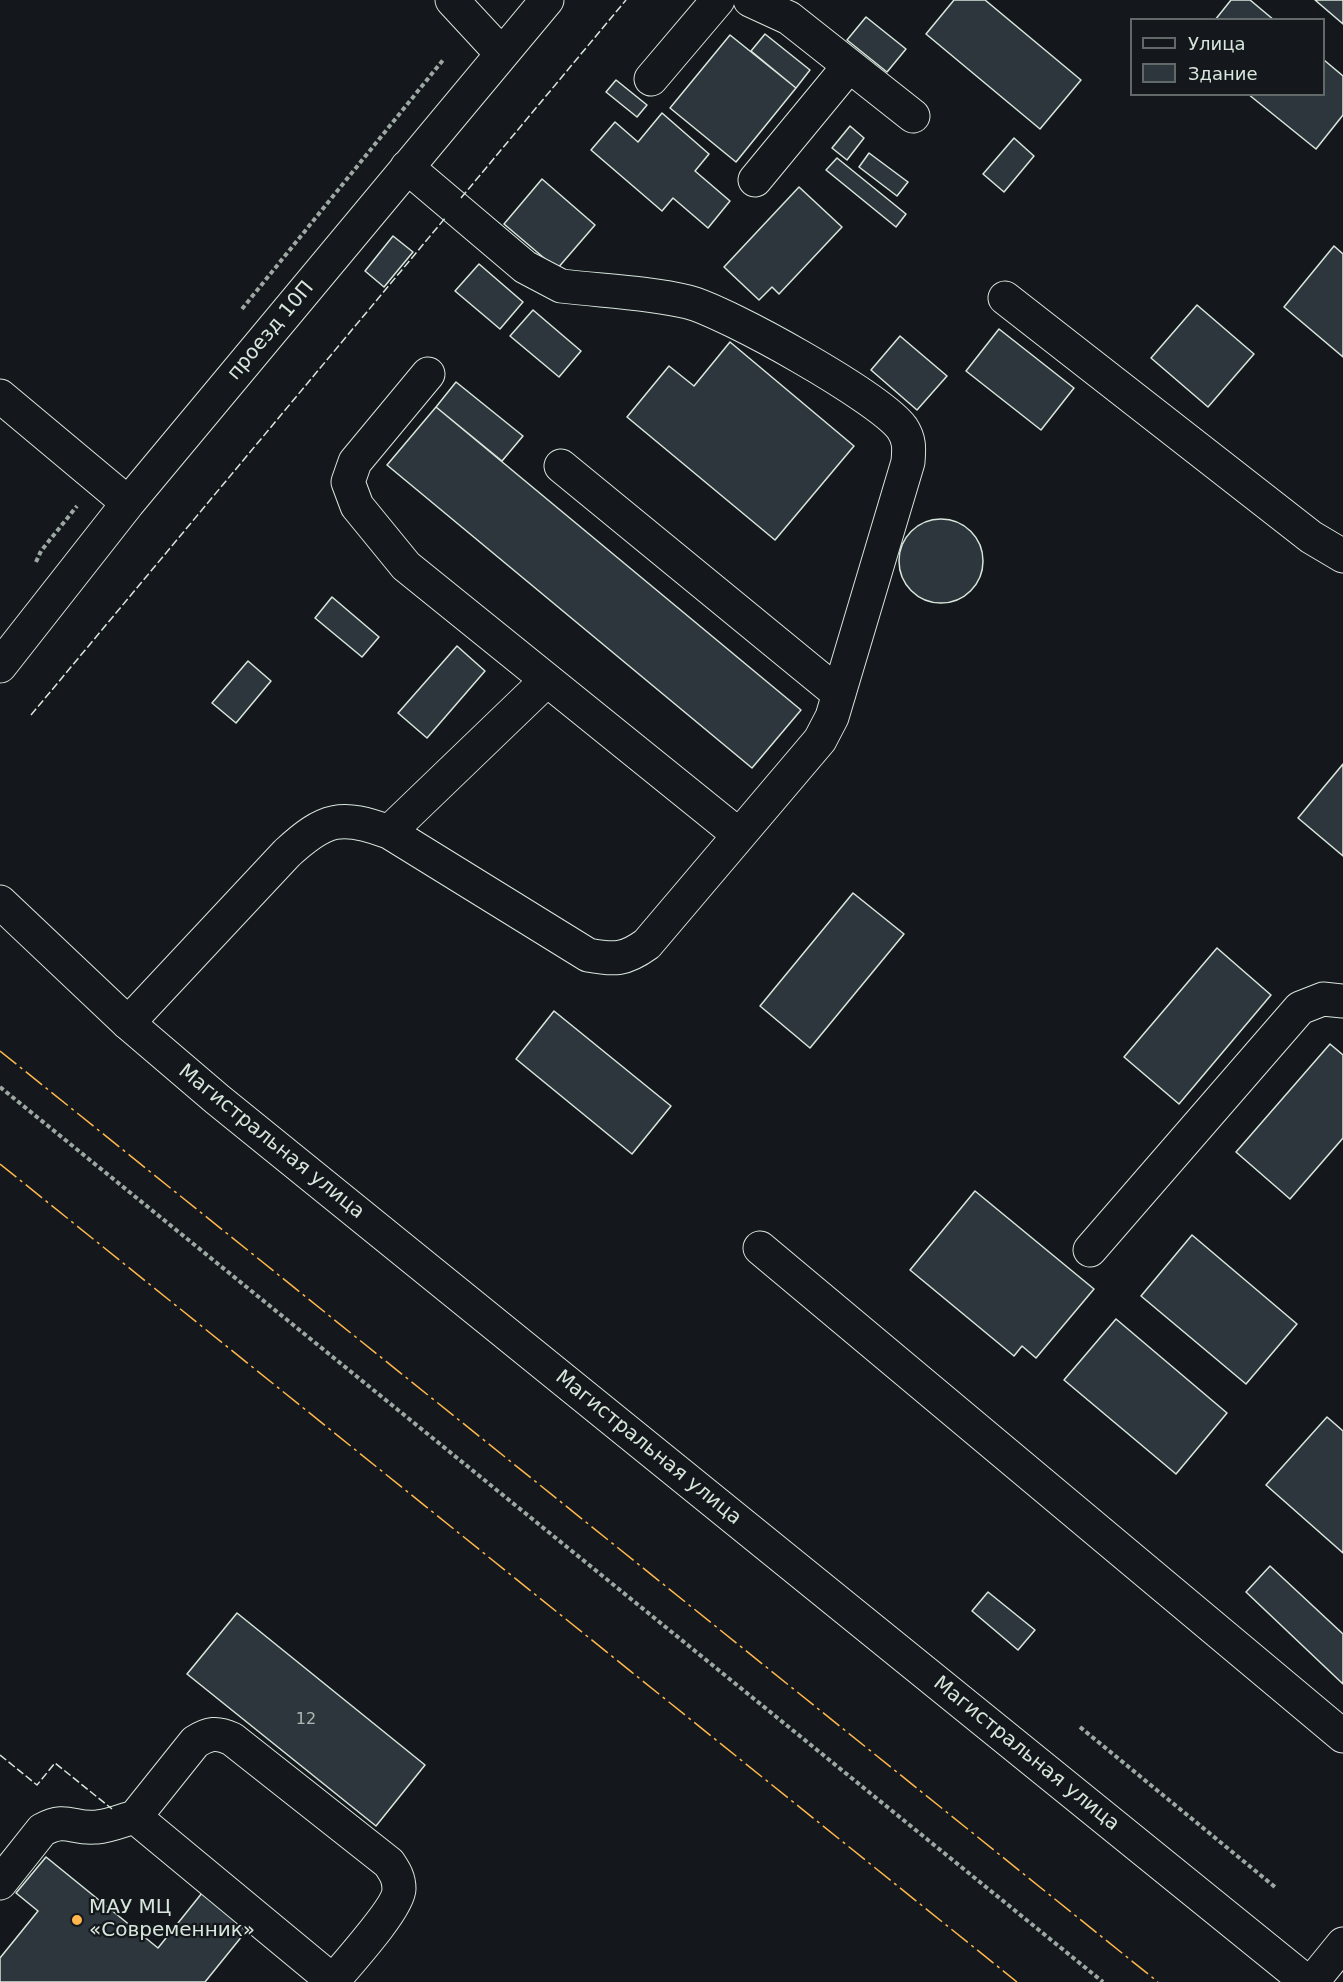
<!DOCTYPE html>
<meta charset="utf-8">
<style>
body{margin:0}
#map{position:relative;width:1343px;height:1982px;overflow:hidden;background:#14181c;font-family:"DejaVu Sans",sans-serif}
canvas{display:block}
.legend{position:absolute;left:1130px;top:18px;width:195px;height:78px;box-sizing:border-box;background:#14181c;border:2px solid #626a69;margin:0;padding:8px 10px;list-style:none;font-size:18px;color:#d8e6dc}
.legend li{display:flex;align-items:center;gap:12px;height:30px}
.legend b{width:30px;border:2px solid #626a69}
</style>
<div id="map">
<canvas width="1343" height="1982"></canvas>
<ul class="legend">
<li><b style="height:8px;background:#14181c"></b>Улица</li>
<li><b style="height:16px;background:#2c363c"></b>Здание</li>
</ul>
</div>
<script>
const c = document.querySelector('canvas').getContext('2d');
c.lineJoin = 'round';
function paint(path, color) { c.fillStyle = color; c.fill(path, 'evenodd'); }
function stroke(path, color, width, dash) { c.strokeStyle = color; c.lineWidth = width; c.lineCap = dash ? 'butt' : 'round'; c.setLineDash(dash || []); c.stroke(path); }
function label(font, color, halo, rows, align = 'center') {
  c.font = font + ' "DejaVu Sans",sans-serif'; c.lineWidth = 4.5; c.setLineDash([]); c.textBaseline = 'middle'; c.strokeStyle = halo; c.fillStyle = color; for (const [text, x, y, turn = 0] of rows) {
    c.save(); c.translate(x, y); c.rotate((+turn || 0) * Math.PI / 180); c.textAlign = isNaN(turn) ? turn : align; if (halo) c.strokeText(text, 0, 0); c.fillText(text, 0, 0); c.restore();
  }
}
const building = new Path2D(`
 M954,0H985L1081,80L1040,129L926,34Z
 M1231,0H1250L1274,20H1215Z
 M1315,0H1343V24Z
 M866,17L906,49L887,72L847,40Z
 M765,34L810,70L796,88L751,51Z
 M730,35L796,88L736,162L670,108Z
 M1324,60L1343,76V115L1316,149L1248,94H1324Z
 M616,80L647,105L637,117L606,92Z
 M662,113L709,154L695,171L730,201L708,228L673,198L662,211L591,150L615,122L638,142Z
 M850,126L864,138L847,160L832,148Z
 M1014,138L1034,156L1004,192L983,174Z
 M869,153L908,182L897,196L859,167Z
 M837,158L906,214L896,227L826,170Z
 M542,179L595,225L557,269L504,224Z
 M799,187L842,227L779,294L772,287L759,300L724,267Z
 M393,236L413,252L384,287L365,271Z
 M1334,246L1343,254V357L1284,307Z
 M479,264L523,302L500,329L455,291Z
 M1197,305L1254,354L1208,407L1151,358Z
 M533,310L581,351L559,377L510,336Z
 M999,329L1074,388L1041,430L966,371Z
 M900,336L947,376L917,410L871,370Z
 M730,342L854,446L775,540L627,417L669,366L694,386Z
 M456,382L523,436L502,461L436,407Z
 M436,407L801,710L752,768L387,465Z
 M899 561a42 42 0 1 1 84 0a42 42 0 1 1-84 0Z
 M332,597L379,637L362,657L315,618Z
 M457,646L485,671L427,738L398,713Z
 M248,661L271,681L236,723L212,703Z
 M1343,764V856L1298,818Z
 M853,893L904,934L810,1048L760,1006Z
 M1217,948L1271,995L1179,1104L1124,1057Z
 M554,1011L671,1106L632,1154L516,1059Z
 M1330,1044L1343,1055V1138L1290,1199L1236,1152Z
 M975,1191L1094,1289L1036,1358L1022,1346L1014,1356L910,1270Z
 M1192,1235L1297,1324L1246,1384L1141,1296Z
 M1116,1319L1227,1413L1176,1474L1064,1380Z
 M1327,1417L1343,1431V1553L1266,1485Z
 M1270,1566L1343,1634V1684L1246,1592Z
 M988,1592L1035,1630L1018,1650L972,1611Z
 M237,1613L425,1765L376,1826L187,1674Z
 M46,1857L158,1948L202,1893L247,1930L205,1982H0V1958L38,1911L16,1893Z`);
paint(building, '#2c363c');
stroke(building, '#d8e6dc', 1.5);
const minor = new Path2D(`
 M452,0L502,54
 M750,0L789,18L913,116
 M651,79L718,0
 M755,180L849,66
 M1005,298L1311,537L1343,556
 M428,374L355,462L348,482L357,506L406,566L739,835
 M0,396L128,503
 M561,466L839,694
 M0,666L128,503L547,0
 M389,832L547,680
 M128,1023L287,853C325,818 341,814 389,832L588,955C615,960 625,960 647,944L820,740L832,717L908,462C909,449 910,440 902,428C879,397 727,312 688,302C647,292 602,291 561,286L525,267L407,167
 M760,1248L1343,1736
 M1090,1250L1300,1008L1323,999L1343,1001
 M0,1883L42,1830C67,1816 73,1830 97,1827C110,1826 123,1820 135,1817
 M332,1982L333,1981C347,1964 399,1907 399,1889C399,1878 395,1872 389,1863L232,1739C217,1732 209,1733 195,1742L135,1817L333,1981
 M1312,1982L1343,1944`);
const major = new Path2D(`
 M0,902L128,1023L217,1099L1307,1982`);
stroke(minor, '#d8e6dc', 35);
stroke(major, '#d8e6dc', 35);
stroke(new Path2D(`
 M242,309L443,60
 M36,562L41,551L77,506
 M0,1087L1103,1982
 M1080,1727L1275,1887`), '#9da8a2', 4, [4.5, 3]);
stroke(minor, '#14181c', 33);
stroke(major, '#14181c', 33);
stroke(new Path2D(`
 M461,198L626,0
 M31,715L446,217
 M0,1755L37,1785L55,1763L112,1809`), '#d8e6dc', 1.5, [8, 3]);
stroke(new Path2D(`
 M0,1051L1158,1982
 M0,1164L1017,1982`), '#ffb74d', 1.5, [21, 4.5, 3, 4.5]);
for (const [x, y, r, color] of [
 [77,1920,6,"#ffb74d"]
]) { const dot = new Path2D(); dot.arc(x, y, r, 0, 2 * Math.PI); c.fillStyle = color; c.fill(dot); stroke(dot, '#14181c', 2); }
label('16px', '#adbab4', null, [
 ["12",306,1720]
]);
label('20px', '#d8e6dc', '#14181c', [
 ["проезд 10П",271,331,-50],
 ["Магистральная улица",271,1142,39],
 ["Магистральная улица",648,1448,39],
 ["Магистральная улица",1026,1754,39]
]);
label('20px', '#d8e6dc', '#14181c', [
 ["МАУ МЦ",89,1908],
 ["«Современник»",89,1931]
], 'left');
</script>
